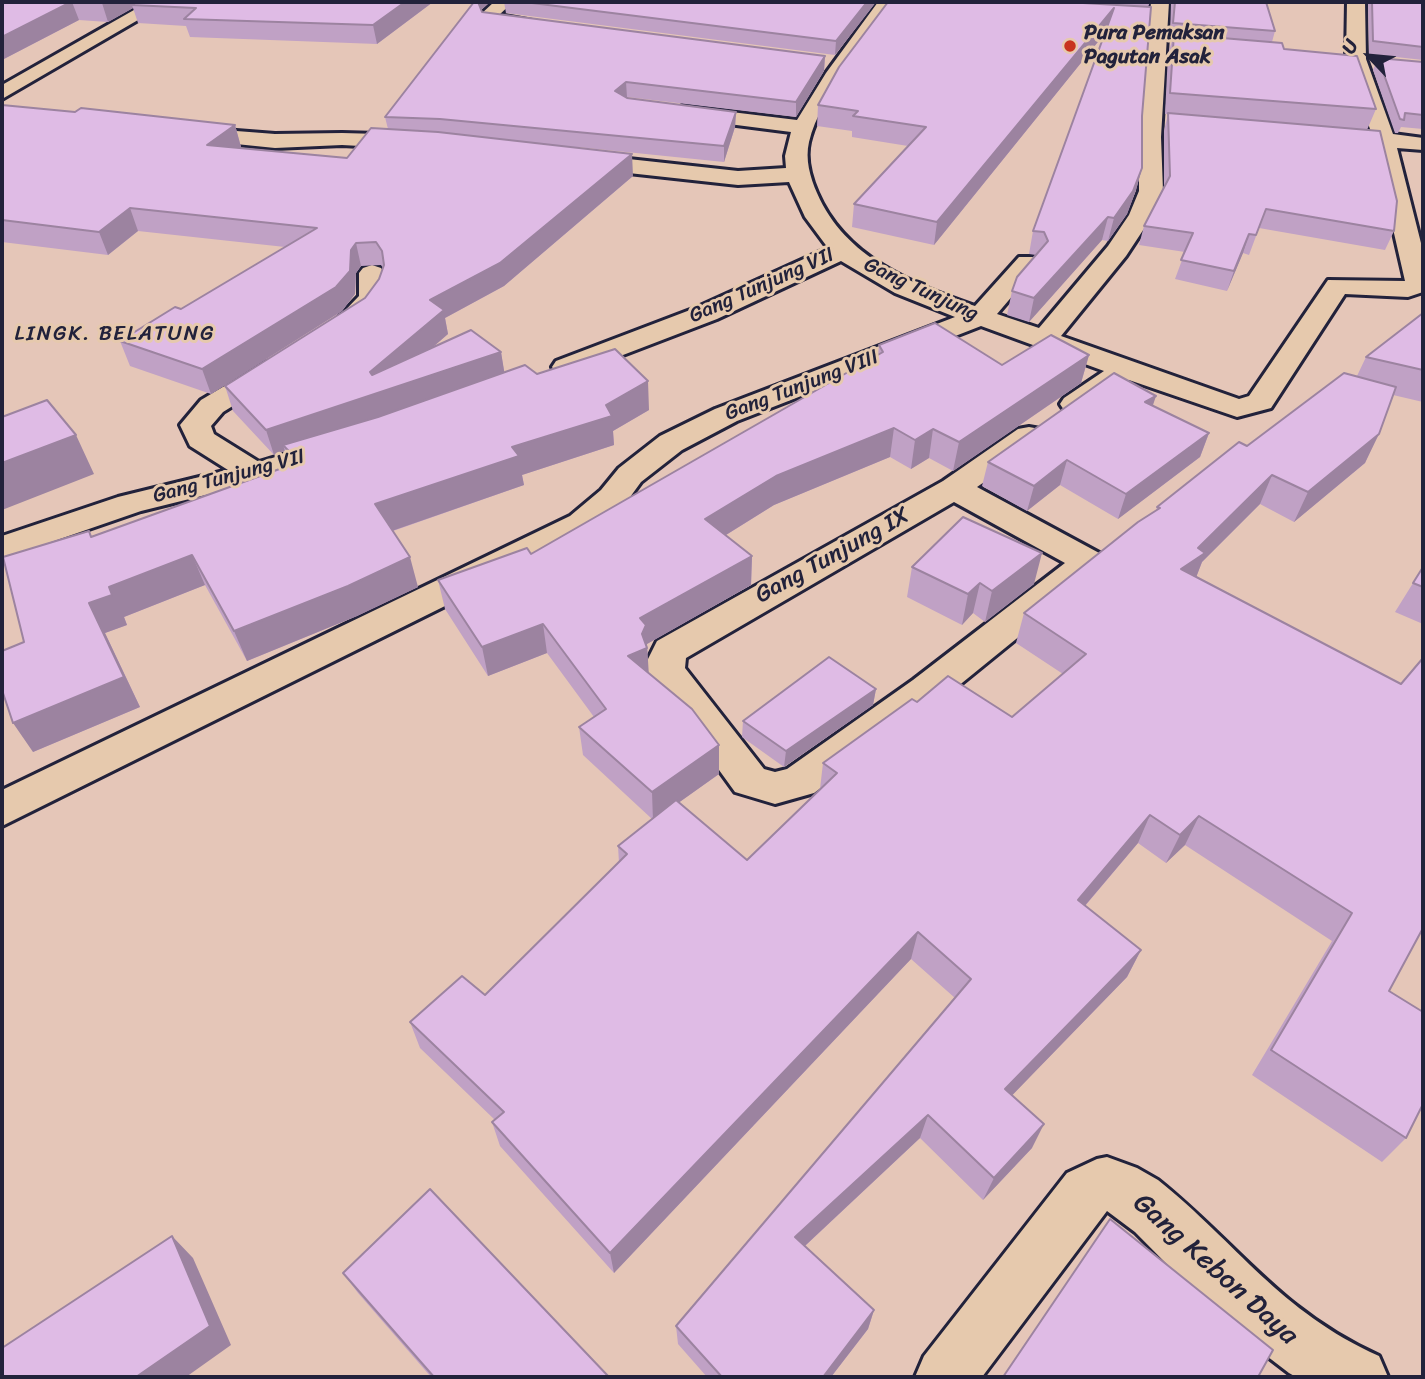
<!DOCTYPE html>
<style>
body{margin:0}
#map{position:relative;width:1425px;height:1379px;overflow:hidden;background:#e5c6b8;font-family:Sriracha,sans-serif}
canvas{display:block}
.frame{position:absolute;inset:0;border:4px solid #22223b;pointer-events:none}
.north{position:absolute;left:1334px;top:21px;width:70px;height:70px;-webkit-text-stroke:5px #e6c9ad;paint-order:stroke;rotate:296deg;font-size:19px;font-weight:700;line-height:28px;text-align:center;color:#22223b}
.north::after{content:'';display:block;margin:auto;width:24px;height:32px;background:#22223b;clip-path:polygon(50% 0,100% 100%,50% 72%,0 100%)}
</style>
<div id="map">
<canvas width="1425" height="1379"></canvas>
<div class="frame"></div>
<div class="north">U</div>
</div>
<script>
const c = document.querySelector('canvas').getContext('2d');
c.lineJoin = 'round';
function stroke(path, color, width, dash) { c.strokeStyle = color; c.lineWidth = width; c.lineCap = dash ? 'butt' : 'round'; c.setLineDash(dash || []); c.stroke(path); }
function paint(path, color) { c.fillStyle = color; c.fill(path, 'evenodd'); }
function label(font, color, halo, rows, align = 'center') {
  c.font = font + ' Sriracha,sans-serif'; c.lineWidth = 6; c.setLineDash([]); c.textBaseline = 'middle'; c.strokeStyle = halo; c.fillStyle = color; for (const [text, x, y, turn = 0] of rows) {
    c.save(); c.translate(x, y); c.rotate((+turn || 0) * Math.PI / 180); c.textAlign = isNaN(turn) ? turn : align; if (halo) c.strokeText(text, 0, 0); c.fillText(text, 0, 0); c.restore();
  }
}
const street = new Path2D(`
 M148,2H169L2,99V85Z
 M494,2H513L499,15L538,22L541,26L532,31L484,23L480,15Z
 M878,2H896C868,43 821,93 809,142C805,159 810,177 817,193C845,258 912,284 975,306L1019,257H1037L1041,262L1037,267L997,314L1039,328L1108,246L1129,215L1139,191V137L1151,2H1169L1161,137L1163,191L1153,215L1126,256L1061,336L1239,399L1249,396L1328,280L1405,281L1374,146L1355,143L1352,138L1355,133L1371,132L1346,59L1347,2H1365L1366,59L1393,134L1423,138V150L1397,148L1423,251V292L1408,297L1345,294L1271,408L1237,417L1129,380C1110,393 1089,416 1064,410L1060,404L1064,398L1104,371L981,326L737,421L682,450L641,482L625,504L594,532L2,826V790L570,516L601,490L619,468L660,436L715,409L955,317L895,293L841,261L717,319L576,373L566,376L556,373L552,367L556,361L698,307L828,248L805,217L789,182L738,185L583,168L572,161L583,154L738,171L786,168L785,156L791,132L682,118L672,112L682,106L797,120L826,73Z
 M185,127L275,134L342,133L415,135L426,142L415,149L342,145L275,148L177,138L174,133L177,128Z
 M372,265L381,268C398,292 374,317 355,331H335L331,325L359,296V273L363,268Z
 M273,360L283,363L287,369L283,375L223,412L211,426L214,434L259,462L338,438L349,440L354,447L349,454L266,480L141,511L2,559V536L118,497L228,470L190,446L180,425L201,400L263,363Z
 M1029,427L1040,429L1044,436L1040,443L977,487L1101,554L1106,562L1101,570L941,700L814,793L775,804L735,792L648,672L646,663L657,641L943,481L1018,429ZM954,502L1065,563L913,680L787,769L775,772L764,769L685,668L686,658Z
 M1107,1157L1137,1168L1158,1180C1238,1244 1279,1311 1379,1356L1388,1377H1296L1289,1373L1229,1327L1135,1232L1107,1211L982,1377H915L924,1356L1067,1173L1097,1159Z`);
stroke(street, '#22223b', 6);
paint(street, '#e6c9ad');
paint(new Path2D(`
 M2,2H433L377,44L190,37L186,26L138,23L133,8L108,22L79,20L2,60Z
 M474,2H490L481,10L482,12L825,56L824,71L796,117L627,97L626,98H627L736,112L735,127L724,162L577,147L633,176L504,286L445,318L448,334L432,348L501,352L504,372L537,374L649,410L613,431L614,445L522,475L524,485L393,531L418,587L357,616L247,661L205,585L124,617L127,625L105,633L140,707L33,752L24,642L89,531L92,536L290,466L285,451L274,455L233,411L225,386L365,298L379,279L383,268L381,265L361,266L356,273L355,294L342,311L211,394L130,366L120,341L181,309L285,247L138,231L108,255L2,242V105L75,112L235,125L241,147L239,148L347,158L388,129L385,117Z
 M504,2H876L835,55L506,13Z
 M888,2H1150L1148,7L1142,116V168L1136,190L1127,214L1108,241L1102,240L1029,322L1007,315L1012,291L1036,255L1029,254L1033,231L1105,33L934,245L852,227L854,204L908,146L852,137V131L817,126L818,105Z
 M1171,2H1266L1275,31L1272,42L1376,109L1367,130L1394,231L1385,250L1259,228L1249,255L1243,253L1227,291L1175,279L1185,252L1139,245L1144,226L1164,186V131L1168,114H1165L1168,54L1173,38H1170Z
 M1367,2H1423V60L1369,54L1368,2Z
 M1378,58L1423,62V129L1401,127L1398,133H1395L1373,70Z
 M1423,313V402L1393,395L1365,463L1294,522L1260,504L1202,562L1196,577L1389,991L1406,1138L1382,1162L1252,1075L1332,941L1185,845L1166,863L1138,843L1085,906L1141,950L1127,977L1012,1095L1032,1148L983,1200L920,1138L805,1246L874,1310L868,1329L831,1377H707L678,1344L676,1326L955,998L911,959L614,1273L500,1146L492,1122L495,1120L420,1048L410,1022L485,995L619,863L618,846L652,819L583,755L579,727L594,717L547,653L488,676L445,609L438,580L531,554L878,355L879,345L1002,365L1089,355L1081,383L953,471L929,458L911,469L890,457L774,505L726,535L752,556L751,585L647,644L648,673L719,745V774L678,803L747,860L820,789L823,763L917,702L1012,717L1063,674L1016,643L1024,613L1156,511L1157,507L1247,446L1357,376L1366,357Z
 M1153,406L1209,433L1200,457L1118,519L1060,485L1027,511L982,486L988,462Z
 M912,567L1034,584L985,622L973,613L962,625L907,597Z
 M1423,567V624L1395,612Z
 M876,689L873,705L784,767L742,737L743,721Z
 M343,1273L609,1377H431L358,1293Z`), '#c0a1c5');
paint(new Path2D(`
 M72,2L79,20L2,60V37Z
 M104,2H143L132,5L133,8L108,22L102,3Z
 M405,2H433L377,44L373,25Z
 M477,2H490L478,13Z
 M867,2H876L835,55L836,41Z
 M1114,8L1110,27L934,245L937,222Z
 M825,56L824,71L796,117V102Z
 M626,82L627,97L616,106L615,91Z
 M736,112L735,127L724,162V146Z
 M235,125L241,147L214,167L207,145Z
 M632,154L633,176L504,286L445,318L448,334L382,391L501,352L505,376L288,450L283,445L285,451L274,455L266,430L370,372L430,300Z
 M1142,168L1136,190L1127,214L1108,241L1114,218Z
 M130,208L138,231L108,255L99,232Z
 M1108,217L1102,240L1029,322L1034,298Z
 M1249,234L1243,253L1227,291L1234,271Z
 M356,243L361,266L356,273L355,294L342,311L211,394L202,369L351,250Z
 M1089,355L1081,383L953,471L959,442Z
 M648,381L649,410L613,431L614,445L522,475L524,485L383,534L375,504L512,447L606,405Z
 M1156,396L1148,420L1145,402Z
 M894,428L890,457L774,505L705,548V519L776,476Z
 M933,429L929,458L911,469L915,440Z
 M1209,433L1200,457L1118,519L1126,494Z
 M1379,434L1365,463L1294,522L1308,492Z
 M76,435L94,474L2,510V463Z
 M1067,460L1060,485L1027,511L1034,486Z
 M1272,475L1260,504L1202,562L1194,583L1181,569L1198,548Z
 M1042,553L1034,584L985,622L992,591Z
 M192,555L205,585L124,617L127,625L105,633L140,707L33,752L13,723L89,603L109,587Z
 M752,556L751,585L647,644L649,677L628,656L640,618Z
 M410,557L418,587L357,616L247,661L234,631Z
 M980,583L973,613L962,625L968,594Z
 M543,624L547,653L488,676L482,647Z
 M876,689L873,705L784,767L786,751Z
 M719,745V774L653,821L652,792Z
 M1150,815L1138,843L1066,928L1078,900Z
 M1199,816L1185,845L1166,863L1180,835Z
 M918,932L911,959L614,1273L610,1253Z
 M1141,950L1127,977L995,1113L1005,1089Z
 M928,1115L920,1138L792,1258L795,1237Z
 M1044,1124L1032,1148L983,1200L994,1178Z
 M172,1236L193,1258L231,1345L186,1377H136Z
 M874,1310L868,1329L831,1377H823Z`), '#9c83a0');
const building = new Path2D(`
 M2,2H71L2,37Z
 M78,2H104L102,3Z
 M137,2H405L373,25L184,19L196,8L132,5Z
 M474,2H478L482,12L825,56L796,102L626,82L615,91L627,98L736,112L724,146L440,119L385,117Z
 M524,2H867L836,41Z
 M888,2H1066L1151,7L1142,116V168L1133,191L1114,218L1108,217L1034,298L1012,291L1017,277L1048,241L1044,232L1033,231L1114,8L937,222L854,204L926,127L853,116L858,111L818,105L839,67Z
 M1175,2H1266L1275,31L1173,23Z
 M1372,2H1423V47L1373,41Z
 M1174,34L1282,43L1284,49L1357,56L1376,109L1170,93Z
 M1378,58L1423,62V115L1405,113L1404,120L1400,119Z
 M2,105L75,112L81,108L235,125L207,145L347,158L371,128L438,132L632,154L500,263L430,300L444,310L370,372L372,375L471,330L501,352L266,430L225,386L365,298L379,279L384,265L382,251L376,242L356,243L351,250L350,271L336,287L202,369L120,341L175,307L181,309L317,228L130,208L99,232L2,220Z
 M1168,113L1380,131L1397,201L1394,231L1266,209L1256,235L1249,234L1234,271L1181,260L1193,233L1144,226L1170,176Z
 M1423,313V370L1366,357Z
 M935,323L1002,365L1051,335L1089,355L959,442L933,429L915,440L894,428L776,476L705,519L752,556L640,618L646,625L642,634L647,648L628,656L692,709L719,745L652,792L579,727L606,709L543,624L482,647L438,580L527,548L531,554L883,352L879,345Z
 M615,349L648,381L606,405L612,416L512,447L519,456L375,504L410,557L348,586L234,631L192,555L109,587L112,595L89,603L124,677L13,723L2,690V651L24,642L3,557L89,531L91,537L299,462L283,445L378,417L525,365L537,374Z
 M1114,373L1156,396L1145,402L1209,433L1126,494L1067,460L1034,486L988,462Z
 M1344,373L1396,387L1379,434L1308,492L1272,475L1198,548L1205,553L1181,569L1401,684L1423,658V928L1389,991L1423,1012V1104L1406,1138L1271,1050L1352,913L1199,816L1180,835L1150,815L1078,900L1141,950L1005,1089L1044,1124L994,1178L928,1115L795,1237L874,1310L823,1377H722L676,1326L971,979L918,932L610,1253L492,1122L504,1112L410,1022L462,976L485,995L627,854L618,846L676,800L747,860L837,773L823,763L912,699L917,702L948,676L1012,717L1086,654L1024,613L1138,522L1160,508L1157,507L1239,442L1247,446Z
 M47,400L76,435L2,463V417Z
 M963,517L1042,553L992,591L980,583L968,594L912,567Z
 M1423,567V587L1413,583Z
 M829,657L876,689L786,751L743,721Z
 M430,1189L609,1377H434L343,1273Z
 M1110,1219L1273,1350L1258,1377H1003Z
 M172,1236L210,1326L136,1377H2V1348Z`);
paint(building, '#dfbbe5');
stroke(building, '#9c83a0', 2);
for (const [x, y, r, color] of [
 [1070,46,7,"#c8321e"]
]) { const dot = new Path2D(); dot.arc(x, y, r, 0, 2 * Math.PI); c.fillStyle = color; c.fill(dot); stroke(dot, '#e6c9ad', 2.5); }
label('bold 21px', '#22223b', '#e6c9ad', [
 ["Pura Pemaksan",1084,34],
 ["Pagutan Asak",1084,58]
], 'left');
label('21px', '#22223b', '#e6c9ad', [
 ["Gang Tunjung VII",762,286,-24],
 ["Gang Tunjung",921,290,25],
 ["Gang Tunjung VIII",802,386,-21],
 ["Gang Tunjung VII",229,477,-15]
]);
c.letterSpacing = '2px';
label('21px', '#22223b', '#e6c9ad', [
 ["LINGK. BELATUNG",115,335]
]);
c.letterSpacing = '0px';
label('24px', '#22223b', '#e6c9ad', [
 ["Gang Tunjung IX",833,556,-29]
]);
label('28px', '#22223b', '#e6c9ad', [
 ["Gang Kebon Daya",1215,1270,42]
]);
</script>
